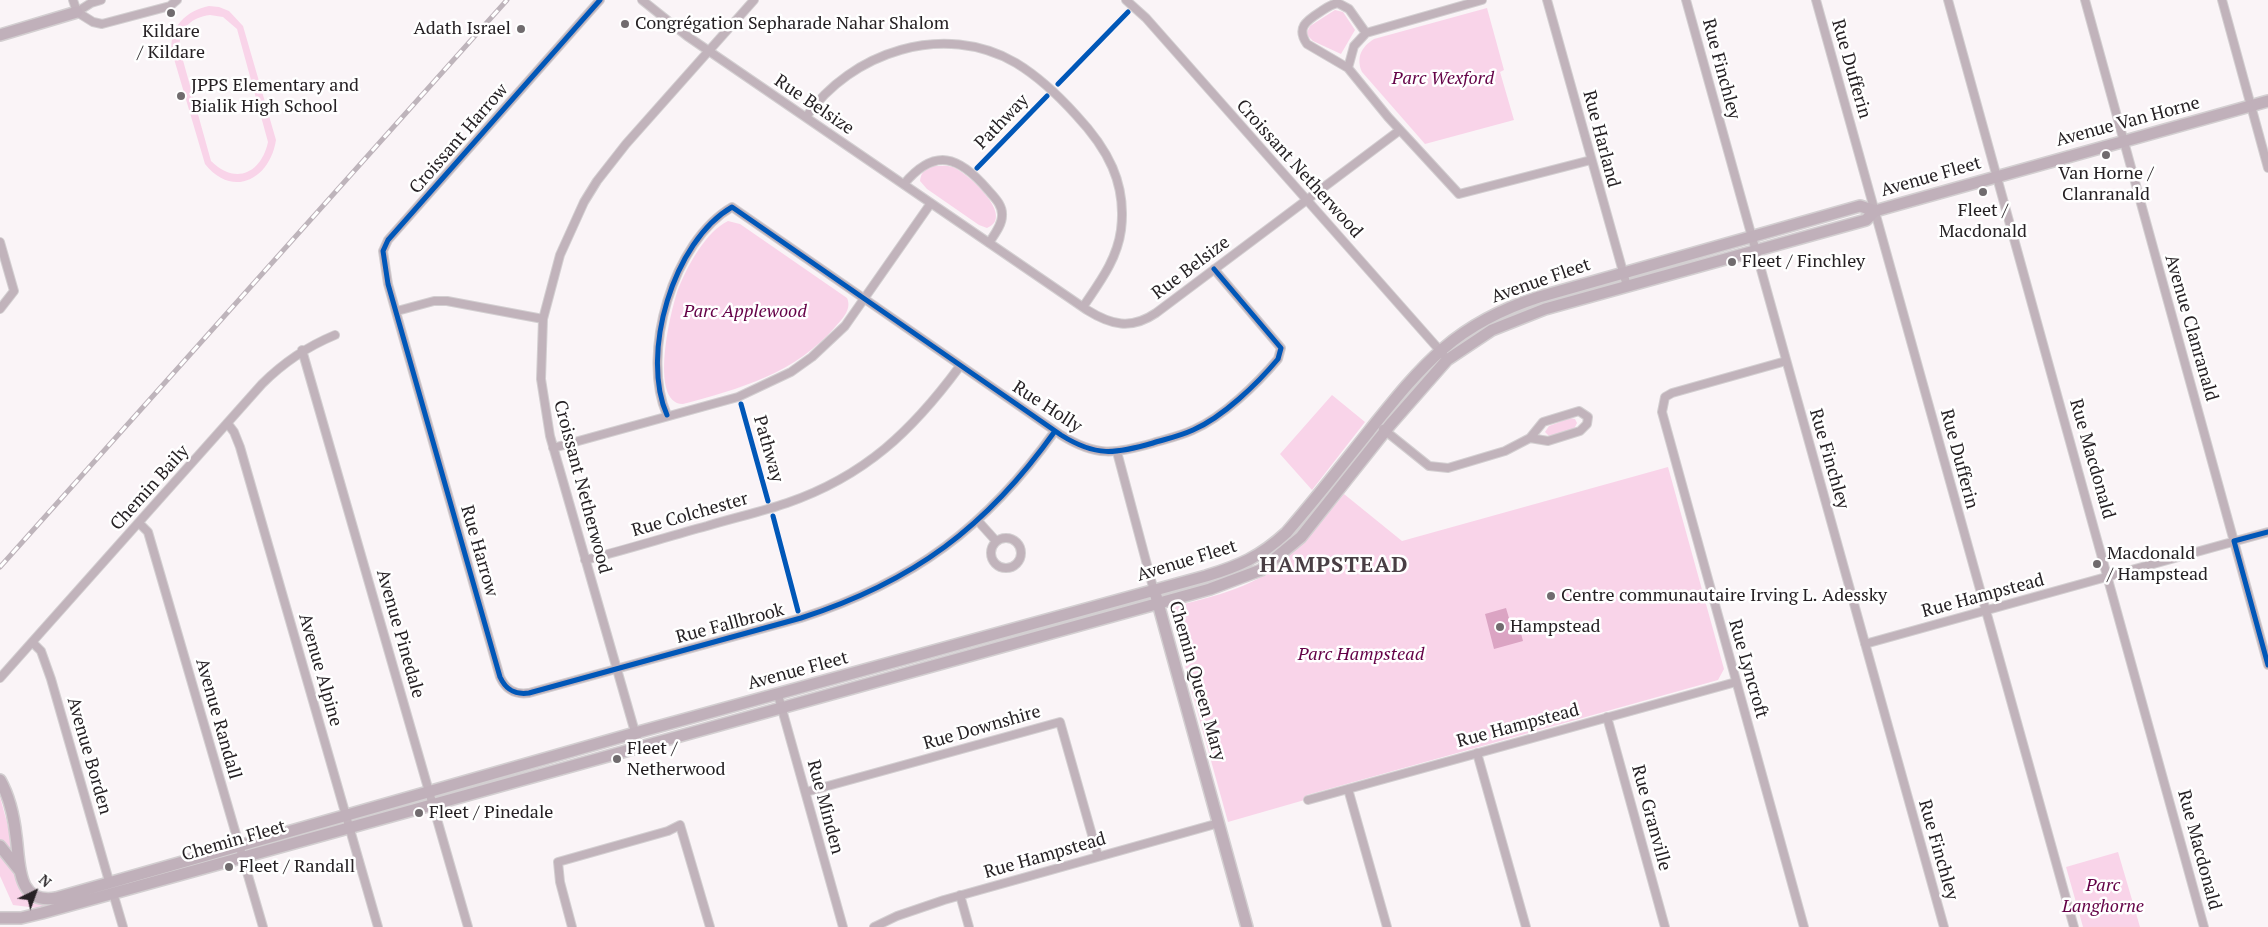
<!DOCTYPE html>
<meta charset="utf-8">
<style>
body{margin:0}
#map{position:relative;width:2268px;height:927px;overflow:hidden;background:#faf4f7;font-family:"PT Serif",serif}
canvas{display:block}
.north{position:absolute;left:10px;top:867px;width:50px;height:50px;-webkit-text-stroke:4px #fff;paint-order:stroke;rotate:42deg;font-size:14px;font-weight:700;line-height:20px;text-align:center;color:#262124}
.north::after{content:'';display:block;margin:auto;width:18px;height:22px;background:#262124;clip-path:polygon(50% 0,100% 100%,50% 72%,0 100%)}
</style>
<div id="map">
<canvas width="2268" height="927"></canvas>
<div class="north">N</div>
</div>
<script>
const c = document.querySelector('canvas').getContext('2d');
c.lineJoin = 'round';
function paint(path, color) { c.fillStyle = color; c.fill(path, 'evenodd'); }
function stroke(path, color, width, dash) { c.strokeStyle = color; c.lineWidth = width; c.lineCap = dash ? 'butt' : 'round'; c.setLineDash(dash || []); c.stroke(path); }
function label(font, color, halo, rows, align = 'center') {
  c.font = font + ' "PT Serif",serif'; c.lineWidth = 5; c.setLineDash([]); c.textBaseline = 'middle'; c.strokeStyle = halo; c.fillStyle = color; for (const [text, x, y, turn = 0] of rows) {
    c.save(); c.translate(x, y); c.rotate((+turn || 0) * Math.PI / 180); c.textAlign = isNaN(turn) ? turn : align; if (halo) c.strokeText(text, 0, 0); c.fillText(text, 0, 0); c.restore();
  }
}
paint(new Path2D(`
 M209,6L219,7L229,11L243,26L276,140C270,179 233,199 205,164L172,52C168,28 187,10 209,6ZM210,15L223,17L237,29L268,142C261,174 235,185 211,161L179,46C182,26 191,18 210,15Z
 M1487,8L1504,70L1500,72L1514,120L1425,144L1362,72C1356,58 1361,47 1374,39Z
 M1335,10L1343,12L1355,30L1341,54L1313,41L1306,34L1310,26Z
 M933,166C940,166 946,165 953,167C968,173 1016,217 987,228L979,225L927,189L920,181C921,172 925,169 933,166Z
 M728,221L740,224L847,298C852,309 843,318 836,326C796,373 740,389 683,404C648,404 671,307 679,287C689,263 706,232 728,221Z
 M1332,395L1365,422L1312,490L1280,454Z
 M1570,418L1575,419L1577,423L1574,429L1549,436L1545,432L1549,426Z
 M1668,467L1724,669L1718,680L1307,795L1308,799L1228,822L1187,674L1174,612L1176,606C1196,601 1216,596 1235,589C1284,572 1313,532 1344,494L1402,541Z
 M0,797L8,826L12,852L0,840Z
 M0,851L14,871L23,892L58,903L37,908L13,905L0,876Z
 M2118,852L2140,927H2083L2066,867Z`), '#f9d4e9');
paint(new Path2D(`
 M1506,608L1512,628L1519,626L1523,641L1494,649L1485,614Z`), '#dba4c3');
const street = new Path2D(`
 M73,0L77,12
 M600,0L388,240L383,251L388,284L500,677C506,690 515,695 529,693L801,618C913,582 987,527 1055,431
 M642,0L687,36L1087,310C1111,325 1131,330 1156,313L1400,130
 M1126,0L1146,18L1443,354
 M1482,0L1366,33L1354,46L1348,68L1388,117L1459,194L1591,160
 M1547,0L1627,286
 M1686,0L1944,927
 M1816,0L2074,927
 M1948,0L2204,927
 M2085,0L2268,665
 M2222,0L2268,168
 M77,12L93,22L102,24L170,6L177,0
 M77,12L91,3L101,0
 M1348,68L1307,44C1296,28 1306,21 1320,12C1326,8 1331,4 1338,3L1349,9L1366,33
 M806,117C851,52 944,21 1016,63C1039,77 1058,95 1076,115C1107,148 1127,183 1121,230C1117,260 1099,283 1083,307
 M904,184C935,147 959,156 988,190C994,197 1003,205 1002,216C1002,225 994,235 989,243
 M0,242L14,291L0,309
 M397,311L434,301H447L543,319
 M302,350L468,927
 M1786,361L1672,393L1665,397L1662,412L1804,927
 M667,415C640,354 673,241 732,207L1061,435C1096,457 1115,454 1153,443C1166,439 1180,436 1193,430C1223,417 1257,384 1278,359L1281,348L1214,269
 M228,424L234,432L240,447L378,927
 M1383,429L1429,466L1448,468L1505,451L1530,438L1543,422L1579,411L1588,417L1587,424L1580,431L1548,441L1530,438
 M553,448L738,397L791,372L812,357L845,326L931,203
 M1117,452L1154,591
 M978,521L996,541
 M139,523L148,532L263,927
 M991 553a15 15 0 1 1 30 0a15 15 0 1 1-30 0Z
 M585,560C626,550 666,537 707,526C733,518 761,512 787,503C865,476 912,431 960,366
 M32,642L41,651L51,679L109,881
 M1865,644L2268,532
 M0,678L262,384C284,362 306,347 335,335
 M778,695L843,927
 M1607,717L1665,927
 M639,746L550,436L541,379L543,319L560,255L584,202L597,181L626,144L754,0
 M1477,753L1526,927
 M1348,789L1387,927
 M806,792L1060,722L1098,856
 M1308,800L1736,682
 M113,893L123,927
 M960,895L969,927
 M572,927L560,882L558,862L668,831L680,825L710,927
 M874,927L897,916L944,900L1219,823`);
const secondary = new Path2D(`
 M0,35L77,12
 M1156,596L1247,927
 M0,780C9,796 14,818 16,836C20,863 16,905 56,898L635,733L1206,576C1239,566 1260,557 1286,533C1315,500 1342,465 1370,430C1423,364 1455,324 1539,297L1860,206L1875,211
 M0,846L20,871
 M0,918H21L42,913L1210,589L1261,570L1301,537L1390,425L1447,360L1492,330L1545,309L1866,220L1875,211L1889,207L2268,101`);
stroke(street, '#d3cfd1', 10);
stroke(secondary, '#d3cfd1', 14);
stroke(street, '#c1b3bb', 8);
stroke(secondary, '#c0b0ba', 11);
const rail = new Path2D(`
 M0,567L507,0`);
stroke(rail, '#beb4bb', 5);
stroke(rail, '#fff', 3, [9]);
stroke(new Path2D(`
 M600,0L388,240L383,251L388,284L500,677C506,690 515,695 529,693L801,618C913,582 987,527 1055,431
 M1058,84L1128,12
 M977,168L1047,96
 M741,404L768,501
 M667,415C640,354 673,241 732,207L1061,435C1096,457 1115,454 1153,443C1166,439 1180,436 1193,430C1223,417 1257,384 1278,359L1281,348L1214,269
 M773,516L798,611
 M2268,532L2234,541L2268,665`), '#0057b8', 5);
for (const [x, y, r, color] of [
 [171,13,5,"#706b6e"],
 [625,24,5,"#706b6e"],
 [521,29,5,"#706b6e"],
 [181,96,5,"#706b6e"],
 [2106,155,5,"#706b6e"],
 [1983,192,5,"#706b6e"],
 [1732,262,5,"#706b6e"],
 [2097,564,5,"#706b6e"],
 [1551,596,5,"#706b6e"],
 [1500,627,5,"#706b6e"],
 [617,759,5,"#706b6e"],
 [419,813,5,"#706b6e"],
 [229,867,5,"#706b6e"]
]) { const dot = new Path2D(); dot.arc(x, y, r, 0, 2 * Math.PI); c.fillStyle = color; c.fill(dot); stroke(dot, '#fff', 2); }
label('18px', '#262124', '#fff', [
 ["Congrégation Sepharade Nahar Shalom",635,24],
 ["Adath Israel",511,29,"right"],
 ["Kildare",171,32,"center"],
 ["/ Kildare",171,53,"center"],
 ["JPPS Elementary and",191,86],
 ["Bialik High School",191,107],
 ["Van Horne /",2106,174,"center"],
 ["Clanranald",2106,195,"center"],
 ["Fleet /",1983,211,"center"],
 ["Macdonald",1983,232,"center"],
 ["Fleet / Finchley",1742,262],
 ["Macdonald",2107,554],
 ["/ Hampstead",2107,575],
 ["Centre communautaire Irving L. Adessky",1561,596],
 ["Hampstead",1510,627],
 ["Fleet /",627,749],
 ["Netherwood",627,770],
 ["Fleet / Pinedale",429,813],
 ["Fleet / Randall",239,867]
], 'left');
label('18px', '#262124', '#fff', [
 ["Rue Finchley",1721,69,75],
 ["Rue Dufferin",1851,69,74],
 ["Rue Belsize",814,105,34],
 ["Pathway",1002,122,-46],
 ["Avenue Van Horne",2128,122,-15],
 ["Croissant Harrow",459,139,-49],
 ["Rue Harland",1601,139,75],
 ["Croissant Netherwood",1299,169,48],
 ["Avenue Fleet",1931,177,-16],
 ["Rue Belsize",1191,268,-37],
 ["Avenue Fleet",1541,281,-19],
 ["Avenue Clanranald",2191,328,74],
 ["Rue Holly",1047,407,33],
 ["Pathway",768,449,74],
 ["Rue Finchley",1829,459,74],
 ["Rue Dufferin",1959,459,75],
 ["Rue Macdonald",2092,459,74],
 ["Croissant Netherwood",582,487,75],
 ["Chemin Baily",150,488,-48],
 ["Rue Colchester",690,515,-16],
 ["Rue Harrow",479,551,74],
 ["Avenue Fleet",1187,561,-17],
 ["Rue Hampstead",1983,596,-15],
 ["Rue Fallbrook",730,624,-15],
 ["Avenue Pinedale",400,634,74],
 ["Rue Lyncroft",1748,669,74],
 ["Avenue Alpine",320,670,74],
 ["Avenue Fleet",798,671,-15],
 ["Chemin Queen Mary",1197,681,74],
 ["Avenue Randall",218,719,74],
 ["Rue Hampstead",1518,726,-15],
 ["Rue Downshire",982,728,-16],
 ["Avenue Borden",89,756,74],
 ["Rue Minden",825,807,75],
 ["Rue Granville",1651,818,75],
 ["Chemin Fleet",234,841,-16],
 ["Rue Finchley",1938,850,74],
 ["Rue Macdonald",2199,850,75],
 ["Rue Hampstead",1045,856,-16]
]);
label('italic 18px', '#640247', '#fff', [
 ["Parc Wexford",1443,79],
 ["Parc Applewood",745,312],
 ["Parc Hampstead",1361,655],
 ["Parc",2103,886],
 ["Langhorne",2103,907]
]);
c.letterSpacing = '1px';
label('bold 22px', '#493e44', '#fff', [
 ["HAMPSTEAD",1334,566]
]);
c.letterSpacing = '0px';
</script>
